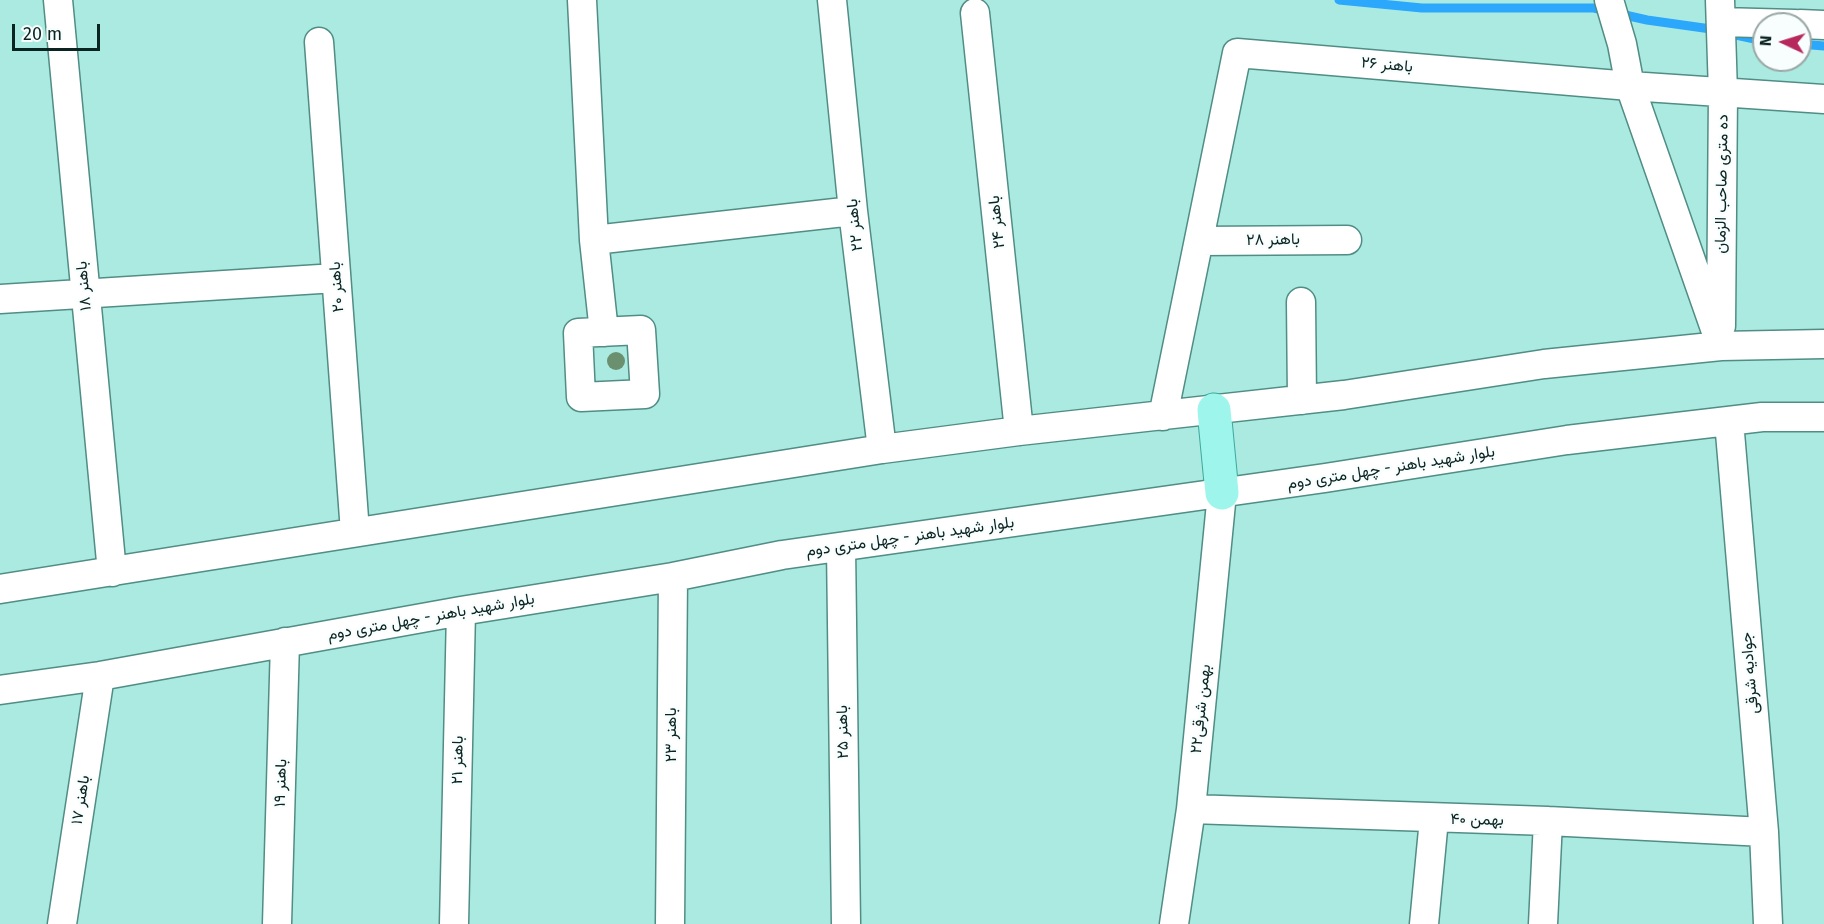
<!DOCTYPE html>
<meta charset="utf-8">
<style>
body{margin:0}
#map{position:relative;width:1824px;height:924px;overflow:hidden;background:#abeae1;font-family:"Fira Sans",sans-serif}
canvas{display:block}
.north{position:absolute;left:1752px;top:12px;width:60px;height:60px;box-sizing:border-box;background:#f8fefd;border:2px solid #99a7a5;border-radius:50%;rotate:274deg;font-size:16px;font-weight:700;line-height:24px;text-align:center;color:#0a2421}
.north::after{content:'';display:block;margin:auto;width:21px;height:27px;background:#b7295c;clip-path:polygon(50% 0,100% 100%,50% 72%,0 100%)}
.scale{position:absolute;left:12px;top:24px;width:88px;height:27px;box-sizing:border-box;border:3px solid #0a2421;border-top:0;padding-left:8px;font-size:18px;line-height:21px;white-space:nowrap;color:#0a2421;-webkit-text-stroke:4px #f8fefd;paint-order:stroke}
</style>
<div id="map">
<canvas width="1824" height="924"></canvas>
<div class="north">N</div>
<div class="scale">20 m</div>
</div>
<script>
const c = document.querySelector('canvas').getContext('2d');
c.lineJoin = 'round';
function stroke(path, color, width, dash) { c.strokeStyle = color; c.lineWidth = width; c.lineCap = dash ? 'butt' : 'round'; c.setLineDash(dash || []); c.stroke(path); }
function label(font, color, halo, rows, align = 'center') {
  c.font = font + ' "Fira Sans",Vazirmatn,sans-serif'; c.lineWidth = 4.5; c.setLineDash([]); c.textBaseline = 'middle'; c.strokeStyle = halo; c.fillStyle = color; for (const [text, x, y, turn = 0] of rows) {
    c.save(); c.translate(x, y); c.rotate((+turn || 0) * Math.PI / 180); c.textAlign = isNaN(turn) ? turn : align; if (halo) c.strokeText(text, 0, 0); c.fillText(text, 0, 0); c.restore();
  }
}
stroke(new Path2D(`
 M1339,0L1422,8H1594L1647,20L1718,30
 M1731,34L1764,41
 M1800,44L1824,46`), '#2ba7fc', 9);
const minor = new Path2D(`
 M58,0L112,572
 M582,0L594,240L604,332
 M832,0L853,211L882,449
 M1609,0L1622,44L1630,86L1824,99
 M1720,0L1723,93L1721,326
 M975,13L1019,431
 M1721,22L1795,24
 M1800,24L1824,25
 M319,42L355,532
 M594,240L853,211
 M1200,241L1347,240
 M0,299L336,278
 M1301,302L1302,400
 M641,330L645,394L581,397L578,333Z
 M1163,416L1237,53L1630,86L1721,346
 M1729,421L1764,832L1768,924
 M841,547L846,924
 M0,589L882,449L1019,431L1344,395L1544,364L1721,346L1824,344
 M0,690L100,676L461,611L673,577L782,555L1325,478L1567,440L1762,417H1824
 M1191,809L1548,821L1764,832
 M62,924L100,676
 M277,924L285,642
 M454,924L461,611
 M670,924L673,577
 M1174,924L1191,809L1222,493
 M1424,924L1434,819
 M1543,924L1548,821`);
const major = new Path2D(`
 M1214,410L1222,493`);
stroke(minor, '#508d85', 31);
stroke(major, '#3fa89c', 35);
stroke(minor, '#fff', 28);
stroke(major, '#9df5ec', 33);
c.fillStyle = '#6b9070';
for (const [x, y] of [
 [616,361]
]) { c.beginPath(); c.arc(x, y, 9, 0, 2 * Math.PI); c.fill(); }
label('16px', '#0a2421', '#f8fefd', [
 ["باهنر ۲۶",1387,65,5],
 ["ده متری صاحب الزمان",1722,184,-89],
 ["باهنر ۲۴",997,222,-96],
 ["باهنر ۲۲",855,225,-96],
 ["باهنر ۲۸",1273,240,-1],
 ["باهنر ۱۸",84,286,-95],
 ["باهنر ۲۰",337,287,-94],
 ["بلوار شهید باهنر - چهل متری دوم",1391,468,-9],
 ["بلوار شهید باهنر - چهل متری دوم",910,537,-8],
 ["بلوار شهید باهنر - چهل متری دوم",431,617,-10],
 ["جوادیه شرقی",1750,673,-95],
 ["۲۲بهمن شرقی",1201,709,-84],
 ["باهنر ۲۵",843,732,-91],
 ["باهنر ۲۳",672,735,-90],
 ["باهنر ۲۱",458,760,-89],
 ["باهنر ۱۹",281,783,-88],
 ["باهنر ۱۷",81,800,-81],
 ["بهمن ۴۰",1477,820,1]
]);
</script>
